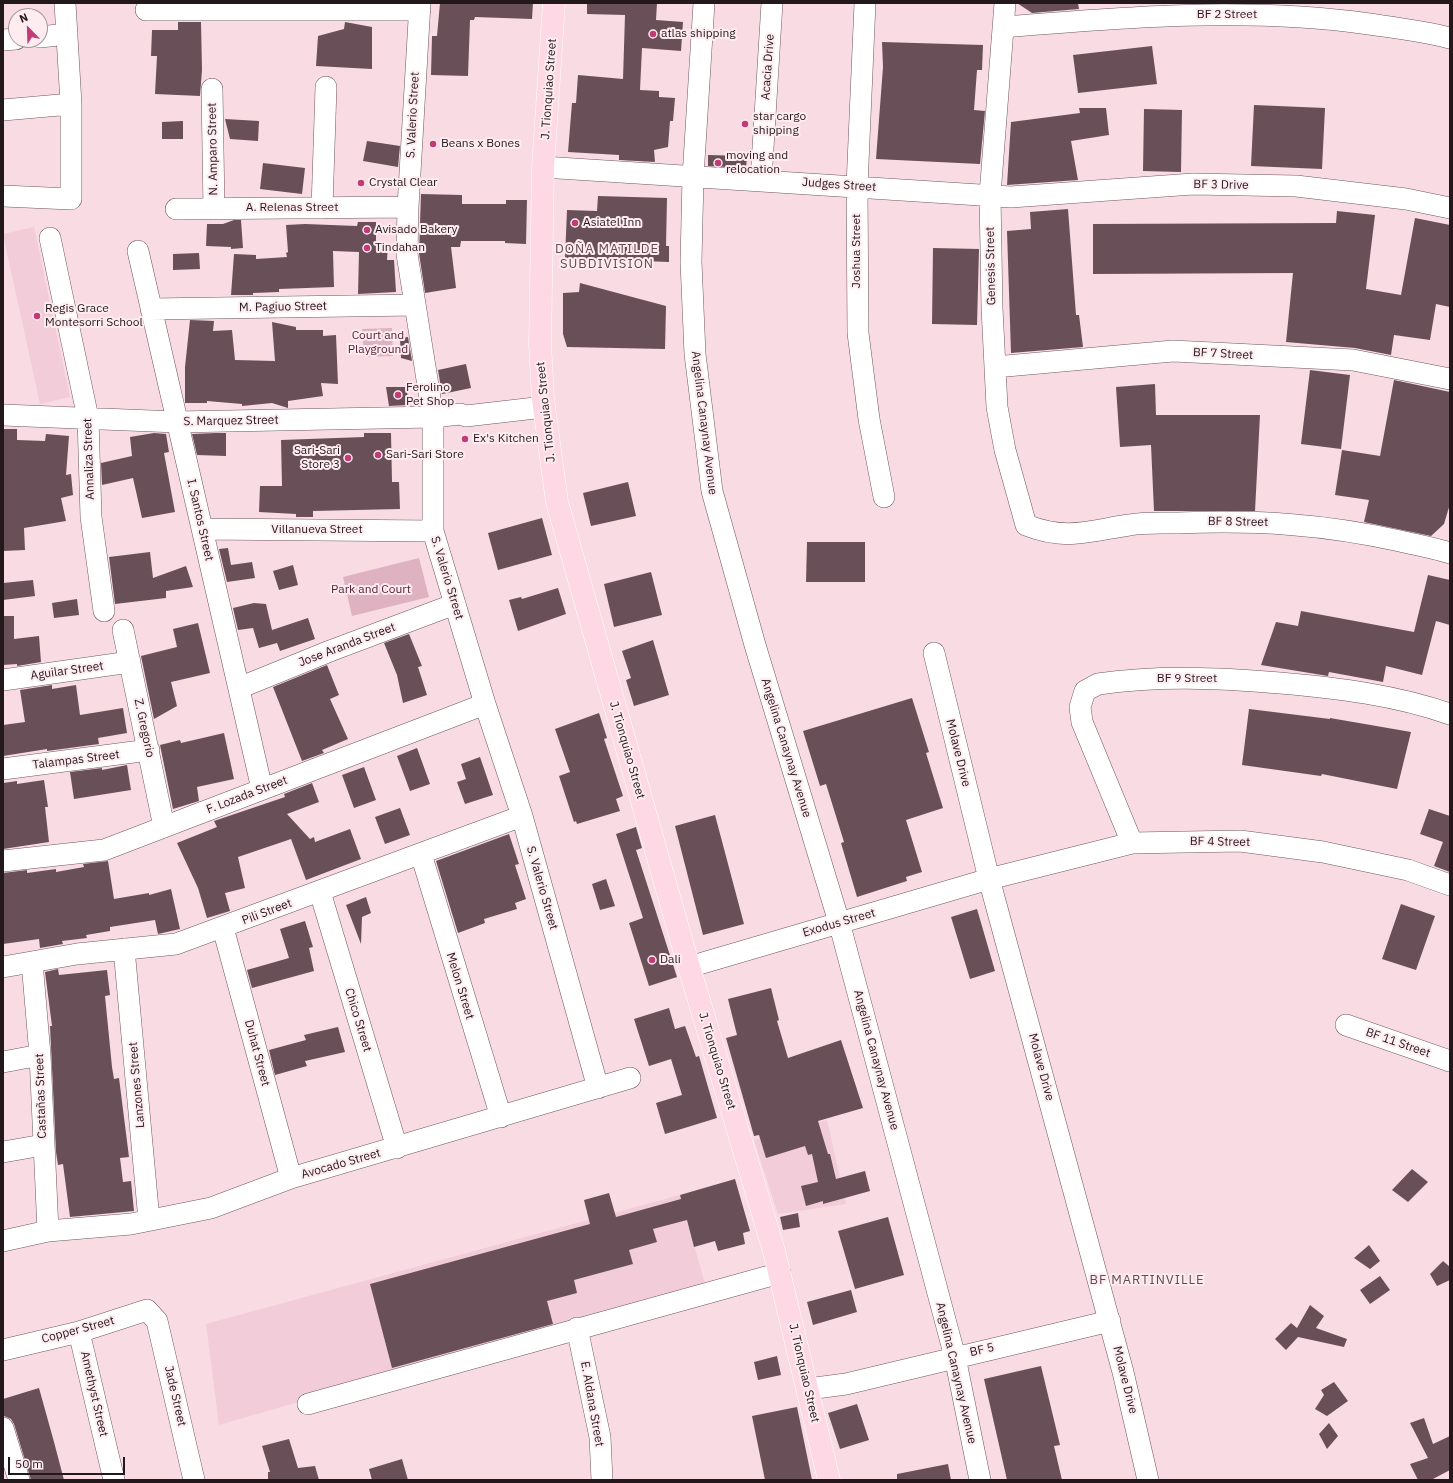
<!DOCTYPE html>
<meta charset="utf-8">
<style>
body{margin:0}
#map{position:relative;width:1453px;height:1483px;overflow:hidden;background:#f9dbe4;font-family:"IBM Plex Sans",sans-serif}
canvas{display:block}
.frame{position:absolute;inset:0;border:4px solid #23181c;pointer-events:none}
.north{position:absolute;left:8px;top:8px;width:40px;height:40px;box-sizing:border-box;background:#feecf1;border:1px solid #a6979c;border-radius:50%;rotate:337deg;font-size:11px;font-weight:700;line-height:16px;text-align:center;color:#23181c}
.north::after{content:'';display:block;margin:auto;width:14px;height:18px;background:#c23a76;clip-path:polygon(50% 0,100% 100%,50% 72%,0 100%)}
.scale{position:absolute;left:8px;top:1457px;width:117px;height:18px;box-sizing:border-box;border:2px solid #23181c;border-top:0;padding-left:5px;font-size:12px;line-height:14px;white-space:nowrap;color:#23181c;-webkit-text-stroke:3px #feecf1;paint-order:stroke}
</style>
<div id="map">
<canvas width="1453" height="1483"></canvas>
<div class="frame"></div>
<div class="north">N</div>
<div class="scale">50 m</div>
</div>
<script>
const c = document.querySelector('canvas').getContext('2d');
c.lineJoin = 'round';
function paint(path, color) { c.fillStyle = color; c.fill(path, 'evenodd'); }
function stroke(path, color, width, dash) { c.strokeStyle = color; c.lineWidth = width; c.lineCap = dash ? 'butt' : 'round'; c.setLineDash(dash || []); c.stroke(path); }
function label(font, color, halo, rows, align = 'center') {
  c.font = font + ' "IBM Plex Sans",sans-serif'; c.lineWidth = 4; c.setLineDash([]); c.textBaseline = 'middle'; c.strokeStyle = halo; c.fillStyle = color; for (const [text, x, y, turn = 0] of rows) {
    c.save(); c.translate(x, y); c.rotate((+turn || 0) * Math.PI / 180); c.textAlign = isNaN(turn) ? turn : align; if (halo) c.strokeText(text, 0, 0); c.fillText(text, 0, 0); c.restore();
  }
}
paint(new Path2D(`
 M34,227L70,397L40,404L3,234Z
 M827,1120L846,1204L778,1214L754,1140Z
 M680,1195L705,1284L219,1425L206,1324Z`), '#f2ccd8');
paint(new Path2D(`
 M392,328L393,356L364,357L362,329Z
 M419,558L429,597L352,616L343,577Z`), '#deb2c0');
paint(new Path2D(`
 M440,3H533L532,19L475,17L474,20H470L468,76L431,75L432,36H437Z
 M587,3H657L656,20L683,22L681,51L642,48L640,90L659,91V97L675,98L673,121H670L668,147L654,150L655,162L619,160V155L568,152L572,103H576L578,75L623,79L625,15L587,14Z
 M1017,3H1078L1079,9L1032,13Z
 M178,22H201L202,70L200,96L155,94L157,56H151L152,30H178Z
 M345,22L372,27V69L316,66L318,36L344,29Z
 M882,42L983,45L982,70H977L974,110L985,111L980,164L876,159L883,67Z
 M1152,46L1157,84L1078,93L1073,55Z
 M1254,105L1325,108L1322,169L1251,166Z
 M1079,108H1106L1109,135L1071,141L1078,180L1007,185L1011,122L1080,113Z
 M1144,109L1182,110L1181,172L1143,171Z
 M225,119L259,121L258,141L230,139Z
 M183,121V139H162V122Z
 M367,141L400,146L398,167L363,161Z
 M708,155L747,156L746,168L708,166Z
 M263,163L305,168L302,194L260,189Z
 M421,194L462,195V204H506V200H527L526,244L505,243V241H461L460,247H451L456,288L425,293L419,253Z
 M598,196L667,198L666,246H669V262L565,258L567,210L597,211Z
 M1068,209L1076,315H1079L1083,347L1011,353L1007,231L1031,229L1030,212Z
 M1337,211L1375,215L1366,289L1401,295L1415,218L1450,225V307L1436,304L1430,340L1394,335L1391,355L1355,348L1286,342L1293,273L1093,274V224L1336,223Z
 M234,220H241L243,248L231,249V247L206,246L207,224H223Z
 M358,222H376V244L388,245L387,260H394L396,292L358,294L359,252L333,251L334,287L279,289V292L253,293V295H231L234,254L256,255V259L287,257L286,253L288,252L286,225L305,224L357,226Z
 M933,248L979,249L977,325L932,324Z
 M199,253L200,269L173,270V254Z
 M580,283L666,306L665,349L567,347L563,334V293L579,292Z
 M190,320L214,321L213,331L232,330L235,360L275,361L272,322L296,327V330H323V336L336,335L338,384L321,383L323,396L288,401V408L272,403L242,406V404L207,401V403H185V367Z
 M408,337L412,361L401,358L400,338Z
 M466,364L471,388L442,394L438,370Z
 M1310,370L1350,375L1341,449L1301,444Z
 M1394,380L1450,392V504L1444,524L1431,536L1364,522L1369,500L1335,495L1342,450L1380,456Z
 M1155,384L1156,415H1260L1255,511H1154L1151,445L1120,447L1116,387Z
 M386,387H407L408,405L389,406Z
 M3,429H17V440L45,441L46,434L69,436L66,475L71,474L73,495L61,498L66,521L24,528L25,550L3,551Z
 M154,433L166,434L169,452L164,453L175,512L142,518L133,478L102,485L101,463L132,456L130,437Z
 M216,433H226V456L197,455L192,434Z
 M364,433H391L392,482H399L400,509L313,511V517H296V514L259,512L260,486H282L281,440L364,437Z
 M628,482L636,516L591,526L583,493Z
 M542,518L552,555L498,570L488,533Z
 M807,542H865V582H806Z
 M228,548L231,565L252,562L255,578L227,582L219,549Z
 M150,552L153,578L186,566L193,587L166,591V598L115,604L109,557Z
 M293,565L298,585L279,590L273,571Z
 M651,572L662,615L614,627L604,584Z
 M1428,575L1450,580V625L1436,621L1422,675L1386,666L1383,682L1329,672L1328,676L1261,665L1276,622L1298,626L1301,611L1414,632Z
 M33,580L35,596L3,600V583Z
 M558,588L566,614L518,631L509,600L521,597L522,599Z
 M77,599L79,615L54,618L52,603Z
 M254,603L266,604L272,630L308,618L315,639L280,651L277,643L259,648L253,628L238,630L233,608Z
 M3,616H14V639L39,636L41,662L17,666V664L3,665Z
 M198,623L210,673L171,682L177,706L154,719L141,656L177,647L173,629Z
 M409,634L422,666L418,667L427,695L403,703L397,675L384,643Z
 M653,640L669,695L634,706L626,680L631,678L622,651Z
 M327,665L339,695L330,699L348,739L322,750L324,753L302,761L273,687Z
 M52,685V689L76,685L80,715L123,708L127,733L98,738L99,744L47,751V749L3,756V725L25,722L20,690Z
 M912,698L929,752L926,753L943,808L906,820L922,872L906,877L907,881L857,897L841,843L844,842L826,784L820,786L803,731Z
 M1249,709L1330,719V718L1411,732L1397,789L1322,774L1321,776L1242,765Z
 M599,713L607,738L604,739L623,796L616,799L620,811L577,824L576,821L574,822L559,776L570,772L555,729Z
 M224,733L234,779L197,787L199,801L173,809L160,745L180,740L181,743Z
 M417,748L430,784L410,791L397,756Z
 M480,757L493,795L465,804L457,782L466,779L461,764Z
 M127,765L131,790L74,799L70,772L102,768V770Z
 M364,767L376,800L354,808L342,775Z
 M44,780L48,807H45L49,842L3,849V783L17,781V784Z
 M312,783L319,802L287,814L310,839L314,837L315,842L350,829L361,859L306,880L291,839L238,857L245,888L225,893L230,911L207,918L198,888L177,843L217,827L214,821L285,797L284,794Z
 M400,808L410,835L385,844L375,817Z
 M1429,809L1450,816V872L1434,866L1443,842L1420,834Z
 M715,815L744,924L703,935L675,826Z
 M636,827L642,848L636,850L677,977L649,986L629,923L643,918L616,834Z
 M509,834L519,864L515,865L526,899L515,903L517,909L484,919L485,923L458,933L436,861Z
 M108,861L114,899L149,893V895L171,889L180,929L158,934L155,920L110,927V931L86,935L87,938L62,941L63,944L40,948L39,939L3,944V873L27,870V873L56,869V872L84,867L83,864Z
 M606,879L615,906L600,910L592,884Z
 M366,897L371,913L362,917L361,944L346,905Z
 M1401,904L1435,916L1416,970L1382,959Z
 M977,909L995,971L970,979L951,917Z
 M305,921L313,947L309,948L314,971L252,988L247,970L289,958L280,929Z
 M58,969L59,975L107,970L110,995L105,996L112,1067L114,1079L119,1078L129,1157L120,1158L123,1182L131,1181L134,1211L70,1217L63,1164L58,1165L56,1152L50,1026H52L45,972Z
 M771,988L779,1020L777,1021L788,1058L841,1040L863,1108L818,1121L828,1154H830L836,1179L865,1171L870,1191L823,1204V1201L806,1206L801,1186L818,1182L812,1154L808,1155L805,1146L766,1158L759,1135L754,1136L726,1038L737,1035L728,999Z
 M669,1008L675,1029L685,1026L696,1057L699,1056L717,1118L665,1134L656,1103L682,1095L671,1059L649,1066L634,1019Z
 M338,1027L345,1052L305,1061L307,1066L275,1075L269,1050L306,1040L304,1035Z
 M1412,1169L1428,1182L1408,1202L1392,1190Z
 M735,1179L750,1231L743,1233L745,1244L718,1251L715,1241L694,1247L687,1220L653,1229L657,1242L629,1250L633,1264L574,1280L577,1293L547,1301L553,1324L392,1368L370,1284L590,1224L584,1200L609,1193L616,1217L681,1199L680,1195Z
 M798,1213L800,1227L783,1230L780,1217Z
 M888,1217L904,1275L855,1289L838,1231Z
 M1369,1245L1380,1261L1370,1269L1354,1258Z
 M1443,1261L1450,1267V1280L1437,1286L1430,1274Z
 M1380,1276L1390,1290L1370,1304L1360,1290Z
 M851,1290L857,1312L813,1325L807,1302Z
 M1310,1305L1324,1316L1316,1328L1347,1339L1344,1347L1298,1337L1286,1350L1275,1339L1291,1323L1297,1328Z
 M777,1356L781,1375L758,1380L754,1362Z
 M1041,1366L1060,1445L1054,1446L1062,1480H1007L984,1379Z
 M1334,1382L1348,1401L1327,1416L1315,1409L1324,1395L1321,1390Z
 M39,1388L54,1442L64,1480H31L14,1424L11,1419L4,1416L3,1399Z
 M857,1404L869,1440L840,1449L828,1413Z
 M797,1407L812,1480H765L752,1416Z
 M1424,1418L1433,1444L1450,1436V1470L1431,1480H1418L1410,1464L1428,1458L1410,1423Z
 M1329,1423L1338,1436L1327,1449L1319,1434Z
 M289,1439L298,1468L315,1466L319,1480H268V1472H270L262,1446Z
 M402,1459L408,1480H372L369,1469Z
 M948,1464L951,1480H897V1474Z`), '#695058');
const minor = new Path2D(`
 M420,3L408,207L407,254L433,417V531L485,704L522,816L598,1088
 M704,3L693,177L691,262L695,354L712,491L755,645L839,922L955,1357L980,1480
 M865,3L857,186L858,333L869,419L884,497
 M1005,3L990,195L992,308L997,407L1005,450L1026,525C1066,541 1089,531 1129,525C1145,522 1162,523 1178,523C1257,520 1323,524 1400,541C1417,545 1434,548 1450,553
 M146,10H420
 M1003,27C1125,17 1248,7 1369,24C1397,28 1423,31 1450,38
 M40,37L67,34
 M3,40L16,39
 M212,89L214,209
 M3,110L71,104
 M543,167L1011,197L1193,184L1296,186L1406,199L1450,208
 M761,180L772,3
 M3,196L71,199V104L65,3
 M322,208L326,87
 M176,209L408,207
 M50,238L88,418L91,517L104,611
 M138,251L262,789
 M151,309L415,305
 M995,367L1173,351L1353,360L1450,379
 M3,415L177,422L433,417L460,414L466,416L544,407
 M202,529L433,531
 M123,630L164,827
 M934,653L989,879L1123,1372L1148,1480
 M3,680L130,662
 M239,688L330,651L455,604
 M3,769L149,750
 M1132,843L1082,722L1080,707L1085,691L1098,684C1159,675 1219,678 1280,683C1338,688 1395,695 1450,714
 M421,854L501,1117
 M3,861L104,850L485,704
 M320,892L397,1148
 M223,928L291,1178
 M124,949L149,1220
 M32,962L40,1055L48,1231
 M3,967L77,954L176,944L522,816
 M689,967L989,879L1132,843L1240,841L1323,852L1408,870L1450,885
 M1346,1025L1450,1061
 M3,1062L40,1055
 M3,1152L43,1145
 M3,1241L48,1231L131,1224L211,1208L291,1178L630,1078
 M577,1328L600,1437L602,1480
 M79,1332L114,1480
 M3,1350L79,1332L147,1310L157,1321L194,1480
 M808,1389L846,1384L1110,1321
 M308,1404L780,1273
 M3,1428L19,1480`);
const major = new Path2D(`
 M554,3L543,167L540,344L543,399L557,502L689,967L774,1251L829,1480`);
stroke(minor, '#70575f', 22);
stroke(major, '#fff', 23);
stroke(minor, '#fff', 21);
stroke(major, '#fed9e5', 22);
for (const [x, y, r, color] of [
 [653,34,4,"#c23a76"],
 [745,124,4,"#c23a76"],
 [433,144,4,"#c23a76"],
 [718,163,4,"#c23a76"],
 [361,183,4,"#c23a76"],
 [575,223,4,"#c23a76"],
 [367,230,4,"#c23a76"],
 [367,248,4,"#c23a76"],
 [37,316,4,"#c23a76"],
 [398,395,4,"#c23a76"],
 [465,439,4,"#c23a76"],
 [378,455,4,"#c23a76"],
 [348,458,4,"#c23a76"],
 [652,960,4,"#c23a76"]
]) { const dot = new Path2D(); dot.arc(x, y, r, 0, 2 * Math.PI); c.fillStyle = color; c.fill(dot); stroke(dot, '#feecf1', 1.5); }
label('12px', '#23181c', '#feecf1', [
 ["BF 2 Street",1227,15],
 ["Acacia Drive",768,67,-86],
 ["J. Tionquiao Street",549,89,-86],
 ["S. Valerio Street",413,115,-87],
 ["N. Amparo Street",213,149,-91],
 ["Judges Street",839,185,4],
 ["BF 3 Drive",1221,185,1],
 ["A. Relenas Street",292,208],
 ["Joshua Street",857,251,-90],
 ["Genesis Street",991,266,-91],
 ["M. Pagiuo Street",283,307,-1],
 ["BF 7 Street",1223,354,3],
 ["J. Tionquiao Street",546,412,-96],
 ["S. Marquez Street",231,421,-1],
 ["Angelina Canaynay Avenue",704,423,83],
 ["Annaliza Street",89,459,-92],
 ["I. Santos Street",200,520,77],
 ["BF 8 Street",1238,522,1],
 ["Villanueva Street",317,530],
 ["S. Valerio Street",447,578,73],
 ["Jose Aranda Street",347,645,-21],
 ["Aguilar Street",67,671,-8],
 ["BF 9 Street",1187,679],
 ["Z. Gregorio",144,728,78],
 ["Angelina Canaynay Avenue",786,748,73],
 ["J. Tionquiao Street",627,750,74],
 ["Molave Drive",958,753,76],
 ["Talampas Street",76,760,-7],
 ["F. Lozada Street",247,795,-21],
 ["BF 4 Street",1220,842,1],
 ["S. Valerio Street",542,888,74],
 ["Pili Street",267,912,-21],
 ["Exodus Street",839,923,-16],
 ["Melon Street",460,986,73],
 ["Chico Street",358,1020,73],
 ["BF 11 Street",1398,1043,19],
 ["Duhat Street",257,1053,75],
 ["Angelina Canaynay Avenue",876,1060,75],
 ["J. Tionquiao Street",717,1061,73],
 ["Molave Drive",1041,1067,75],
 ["Lanzones Street",137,1085,-95],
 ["Castañas Street",41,1096,-92],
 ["Avocado Street",341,1164,-16],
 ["Copper Street",78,1330,-15],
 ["BF 5",982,1350,-13],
 ["J. Tionquiao Street",804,1373,77],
 ["Angelina Canaynay Avenue",956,1373,77],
 ["Molave Drive",1125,1380,76],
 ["Amethyst Street",94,1394,77],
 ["Jade Street",175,1396,77],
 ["E. Aldana Street",592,1404,80]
]);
label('12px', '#23181c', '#feecf1', [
 ["atlas shipping",661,34],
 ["star cargo",753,117],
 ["shipping",753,131],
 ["Beans x Bones",441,144],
 ["moving and",726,156],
 ["relocation",726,170],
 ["Crystal Clear",369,183],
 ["Asiatel Inn",583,223],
 ["Avisado Bakery",375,230],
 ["Tindahan",375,248],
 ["Regis Grace",45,309],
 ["Montesorri School",45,323],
 ["Ferolino",406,388],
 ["Pet Shop",406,402],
 ["Ex's Kitchen",473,439],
 ["Sari-Sari",340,451,"right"],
 ["Store 3",340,465,"right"],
 ["Sari-Sari Store",386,455],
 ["Dali",660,960]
], 'left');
label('12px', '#541b33', '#feecf1', [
 ["Court and",378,336],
 ["Playground",378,350],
 ["Park and Court",371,590]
]);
c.letterSpacing = '1px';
label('13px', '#634b52', '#feecf1', [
 ["DOÑA MATILDE",607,249],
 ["SUBDIVISION",607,264],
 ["BF MARTINVILLE",1147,1280]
]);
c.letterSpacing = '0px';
</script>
